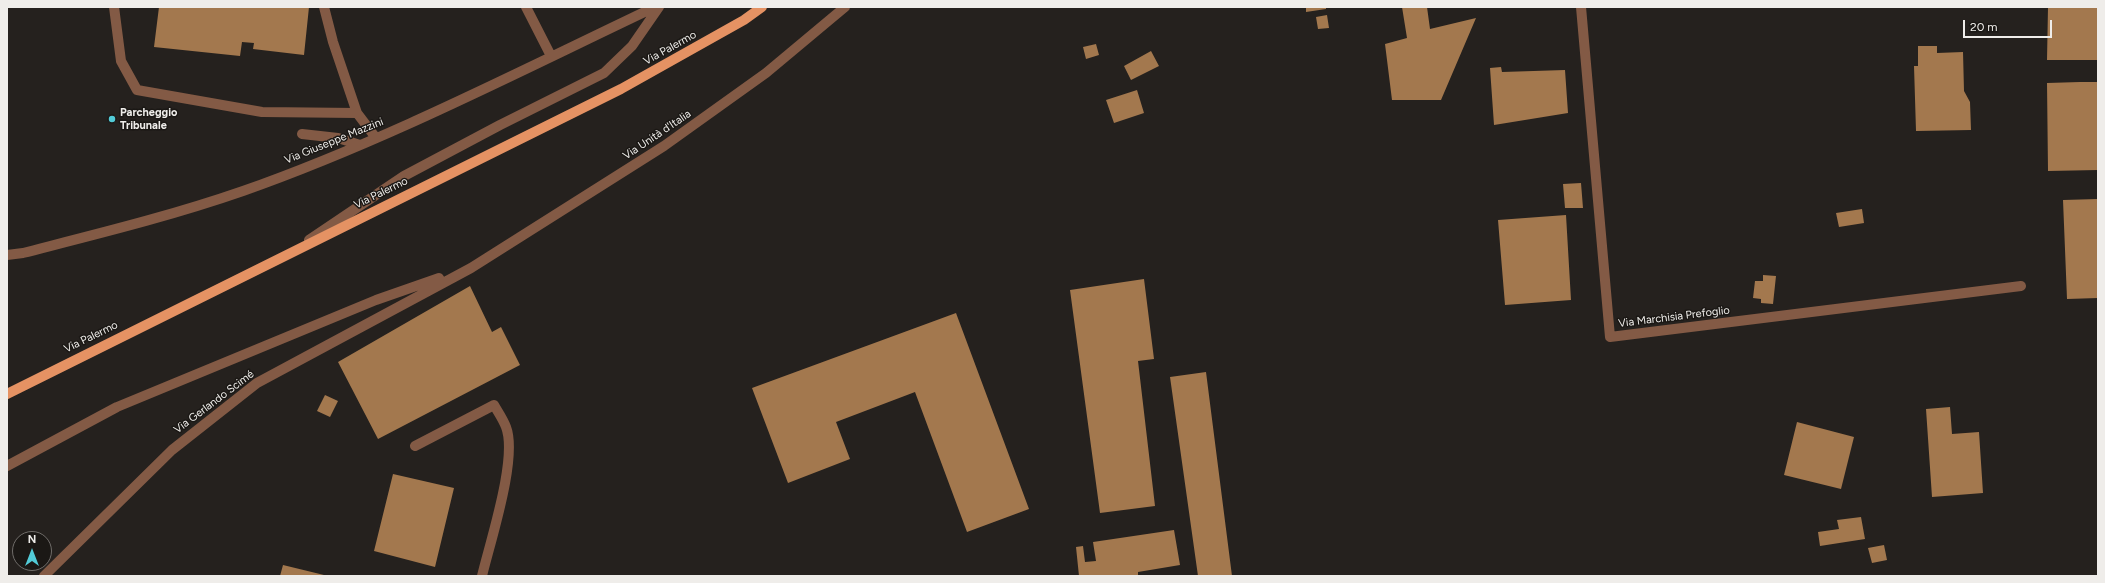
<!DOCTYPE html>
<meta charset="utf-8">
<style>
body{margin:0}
#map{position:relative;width:2105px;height:583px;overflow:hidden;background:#25211e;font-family:Figtree,sans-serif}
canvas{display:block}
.frame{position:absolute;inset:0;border:8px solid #efedea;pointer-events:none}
.north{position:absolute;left:12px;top:531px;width:40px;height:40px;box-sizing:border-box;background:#1b1815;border:1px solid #706d6a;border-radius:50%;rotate:0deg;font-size:11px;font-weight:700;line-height:16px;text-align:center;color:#efedea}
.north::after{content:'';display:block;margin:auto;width:14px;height:18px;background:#52cbd7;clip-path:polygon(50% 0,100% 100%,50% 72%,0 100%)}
.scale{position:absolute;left:1963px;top:20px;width:89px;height:18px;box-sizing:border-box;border:2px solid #efedea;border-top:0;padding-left:5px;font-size:12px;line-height:14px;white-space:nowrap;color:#efedea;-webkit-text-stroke:3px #1b1815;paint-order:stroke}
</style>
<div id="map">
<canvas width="2105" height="583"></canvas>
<div class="frame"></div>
<div class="north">N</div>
<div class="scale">20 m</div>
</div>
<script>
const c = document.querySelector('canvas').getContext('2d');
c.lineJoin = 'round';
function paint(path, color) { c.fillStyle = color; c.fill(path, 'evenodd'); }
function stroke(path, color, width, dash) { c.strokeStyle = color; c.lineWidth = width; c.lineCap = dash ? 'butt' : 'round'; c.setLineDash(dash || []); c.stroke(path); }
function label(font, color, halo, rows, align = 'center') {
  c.font = font + ' Figtree,sans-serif'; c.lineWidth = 3; c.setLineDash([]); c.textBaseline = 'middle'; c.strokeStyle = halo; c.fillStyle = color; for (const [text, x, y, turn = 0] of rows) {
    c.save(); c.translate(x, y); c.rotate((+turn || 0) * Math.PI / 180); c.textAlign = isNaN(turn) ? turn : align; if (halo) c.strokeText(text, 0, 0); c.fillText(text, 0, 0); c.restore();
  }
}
paint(new Path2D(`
 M159,7H309L304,55L253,49L254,43L242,42L240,56L154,47Z
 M1306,7H1326V9L1306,12Z
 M1402,7H1427L1430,29L1476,18L1441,100H1392L1385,44L1407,38Z
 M2048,7H2098V60H2047Z
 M1327,15L1329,28L1318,29L1316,17Z
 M1096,44L1099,55L1086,59L1083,47Z
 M1918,46H1937V53L1963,52L1964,91L1970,102L1971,130L1916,131L1914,66H1918Z
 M1151,51L1159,66L1131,80L1124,66Z
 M1501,67L1502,72L1565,70L1568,113L1494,125L1490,68Z
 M2080,82H2098V170L2048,171L2047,83Z
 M1137,90L1144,113L1114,123L1106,100Z
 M1581,183L1583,208H1565L1563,184Z
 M2098,199V298L2067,299L2063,200Z
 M1862,209L1864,223L1839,227L1836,213Z
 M1566,215L1571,300L1505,305L1498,220Z
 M1763,275L1776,276L1773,304L1761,303V299L1753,298L1755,281H1763Z
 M1144,279L1154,359L1138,361L1155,506L1100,513L1070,290Z
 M470,286L492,332L501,327L520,365L378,439L338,362Z
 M956,313L1029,509L967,532L915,392L836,422L850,459L788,483L752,388Z
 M1206,372L1232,576H1198L1170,377Z
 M325,395L338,401L330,417L317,411Z
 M1950,407L1952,434L1979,432L1983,493L1932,497L1926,409Z
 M1797,422L1854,437L1841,489L1784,475Z
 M393,474L454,488L435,567L374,551Z
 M1861,517L1865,539L1820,546L1818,532L1839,529L1837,520Z
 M1174,530L1180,565L1138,572V576H1079L1076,547L1083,546L1085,562L1096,561L1093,542Z
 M1884,545L1887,560L1872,563L1868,548Z
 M283,565L324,575V576H280Z`), '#a3784e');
stroke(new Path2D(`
 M114,7L121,61L137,90L262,112L357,113
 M324,7L333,42L357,113L376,138
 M526,7L551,56
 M1581,7L1610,337L2021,286
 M302,134L338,138L360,145
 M309,240L404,176L500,125L604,73L632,46L659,7
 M7,255L23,253C97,234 171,216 243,191C385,141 520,71 655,7
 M415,446L494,405C498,412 503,419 506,427C518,458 490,542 482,576
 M7,466L117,407L376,300L439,278
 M44,576L172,450L257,383L471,268L664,146L766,73L845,7`), '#835a45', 10);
stroke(new Path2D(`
 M7,394L621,89L744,20L762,7`), '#e59263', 10);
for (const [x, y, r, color] of [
 [112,119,4,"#52cbd7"]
]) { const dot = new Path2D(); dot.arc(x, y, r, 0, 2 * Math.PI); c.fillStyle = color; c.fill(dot); stroke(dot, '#1b1815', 1.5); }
label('11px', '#efedea', '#1b1815', [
 ["Via Palermo",670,48,-29],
 ["Via Unità d'Italia",657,135,-34],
 ["Via Giuseppe Mazzini",334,141,-22],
 ["Via Palermo",381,193,-26],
 ["Via Marchisia Prefoglio",1674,317,-7],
 ["Via Palermo",91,337,-26],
 ["Via Gerlando Scimé",214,402,-37]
]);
label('bold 11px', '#efedea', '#1b1815', [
 ["Parcheggio",120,113],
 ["Tribunale",120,126]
], 'left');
</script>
